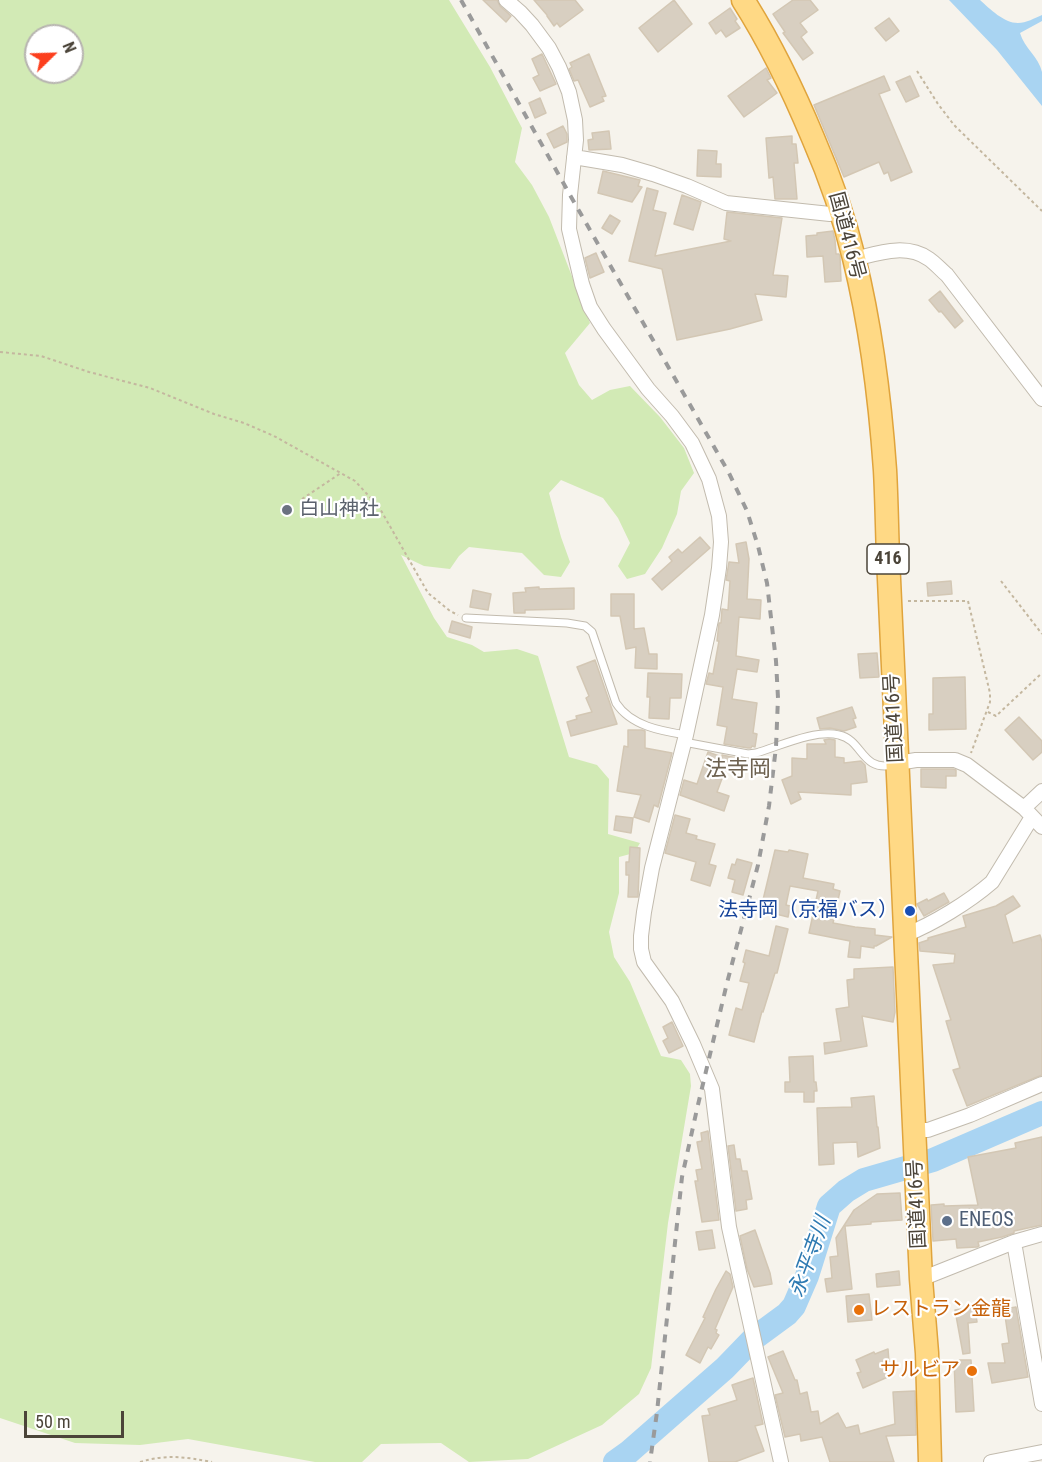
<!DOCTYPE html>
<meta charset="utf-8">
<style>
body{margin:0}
#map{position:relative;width:1042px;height:1462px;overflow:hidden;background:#f6f3ec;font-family:"Roboto Condensed",sans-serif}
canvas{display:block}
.north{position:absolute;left:24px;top:24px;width:60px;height:60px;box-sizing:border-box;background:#fff;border:2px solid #b7b4b0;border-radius:50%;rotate:67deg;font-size:16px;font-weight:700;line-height:24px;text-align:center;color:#4b4439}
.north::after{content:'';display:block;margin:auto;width:21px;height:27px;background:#fc3f1d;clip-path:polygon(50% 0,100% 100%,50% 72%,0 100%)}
.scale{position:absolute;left:24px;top:1411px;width:100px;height:27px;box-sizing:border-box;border:3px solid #4b4439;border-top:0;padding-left:8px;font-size:18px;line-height:21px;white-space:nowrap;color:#4b4439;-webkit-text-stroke:4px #fff;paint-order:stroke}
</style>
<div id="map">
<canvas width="1042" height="1462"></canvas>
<div class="north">N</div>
<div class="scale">50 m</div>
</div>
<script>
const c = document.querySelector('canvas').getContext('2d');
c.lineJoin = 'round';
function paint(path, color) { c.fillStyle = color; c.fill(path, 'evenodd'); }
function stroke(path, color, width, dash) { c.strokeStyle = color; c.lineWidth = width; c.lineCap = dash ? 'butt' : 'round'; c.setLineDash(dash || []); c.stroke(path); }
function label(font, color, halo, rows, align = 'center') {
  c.font = font + ' "Roboto Condensed","Noto Sans JP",sans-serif'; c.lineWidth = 4.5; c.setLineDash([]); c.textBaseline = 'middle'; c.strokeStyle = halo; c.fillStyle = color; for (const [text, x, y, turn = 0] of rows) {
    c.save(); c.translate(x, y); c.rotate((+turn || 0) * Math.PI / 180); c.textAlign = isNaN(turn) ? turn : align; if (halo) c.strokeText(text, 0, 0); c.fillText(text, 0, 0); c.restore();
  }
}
paint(new Path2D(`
 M0,0H449L490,67L522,128L515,162L532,185L549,217L590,323L565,353L579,385L592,400L610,390L630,386L660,417L684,448L694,473L681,491L677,514L662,548L645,574L627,579L618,566L630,543L618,518L603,498L561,480L549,493L561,537L570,562L561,577L544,575L522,553L469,547L459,556L450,569L424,566L401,555L434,618L447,637L472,645L484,652L517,649L538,656L569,757L597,765L609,779L608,834L640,843L634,853L619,857V893L609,932L614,957L630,982L661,1056L681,1060L690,1074L691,1086L668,1223L651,1368L639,1394L602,1425L528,1459L469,1462L441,1443L381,1444L362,1462H315L188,1439L140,1445L75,1443L0,1418ZM36,36H72V72H36Z`), '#d2eab5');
paint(new Path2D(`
 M949,0H980C990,9 1004,23 1018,23C1026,23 1035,18 1042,15V21L1020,33C1024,48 1039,57 1042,72C1042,82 1042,95 1042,106L997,50Z`), '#a9d4f2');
stroke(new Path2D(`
 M615,1462L629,1452L725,1368L753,1339L787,1314L794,1306L807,1276L829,1206L846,1191L864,1180L933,1160L1042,1113`), '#a9d4f2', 24);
const building = new Path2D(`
 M483,0H497L500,6L511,16L506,22Z
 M534,0H575L583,10L560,27L557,23L554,26L547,16V15Z
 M674,0L692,24L658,52L639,28Z
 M793,0H810L818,10L800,23L807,32L801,37L813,53L803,60L783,33L785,32L773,14Z
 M730,8L737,19L735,21L740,28L726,37L721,30L716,34L709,23Z
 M889,18L899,31L886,41L875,28Z
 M542,54L556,84L540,91L533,78L539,75L532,59Z
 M589,54L606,96L602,97L604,101L590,107L578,80L574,81L569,69L572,67L570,63Z
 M766,68L771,78L767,80L777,93L744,117L728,96Z
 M884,76L890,90L879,94L912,172L891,181L888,172L884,174L879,162L844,177L814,105Z
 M910,76L919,96L906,102L896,82Z
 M540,98L546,113L535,118L529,103Z
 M563,126L567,134V142L554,148L547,134Z
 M609,131L611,149L589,150L588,140L593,139L592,133Z
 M792,136V144H796L798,163H794L797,199H775L773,177L769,178L766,138Z
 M698,150L717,151L716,164H721V177L697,176Z
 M603,171L640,180L638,186L642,187L632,202L598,193Z
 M647,188L658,191L653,210L666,213L655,256L731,241L724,239L727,212L782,218L773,275L788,276L786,297L755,294L762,320L730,329L677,340L662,269L629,261Z
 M682,195L701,202L693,230L674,224Z
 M610,215L620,221L612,234L602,228Z
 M833,231L835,240L836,254H839L840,256L841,281L825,282L823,256L807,257L806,236L817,235V233Z
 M596,253L604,272L590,278L585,258Z
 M940,291L963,321L955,328L941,311L939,312L929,300Z
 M700,537L710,548L662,590L652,579L672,561L669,557L678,549L682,553Z
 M746,542L749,559L747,599L761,600L760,619L739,617L736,656L759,660L757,672L737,669L732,699L757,703L753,733L757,734L755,747L752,746L751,748H748L724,744L727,727L717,725L723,687L706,684L709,673L713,674L719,641H717L719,623H721L722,609L728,610L730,581L726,580L729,562L739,563L736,544Z
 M951,581L952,594L928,596L927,583Z
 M539,587V589L574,588V609L525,610V613H514L513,593L526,592L525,588Z
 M473,590L491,594L488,610L470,607Z
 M611,594H634V629L644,628L649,654H657V669L635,668L636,647L626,649L620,616H611Z
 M452,621L472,627L470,638L449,632Z
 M877,653L879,677L860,678L858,654Z
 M595,660L617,724L571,736L567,722L577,719L576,716L592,712L586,698L589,696L577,667Z
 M648,673L682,674L681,698H670L669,719L649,718L650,697H647Z
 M965,677L966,729L929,730V714H933V678Z
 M852,707L856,718L853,719L856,727L844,731L830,728L820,729L817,718Z
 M1019,717L1042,741V752L1033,760L1005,730Z
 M628,730H642L645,731V748L672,753L658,807L654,805L649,822L634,817L641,795L617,791L624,746L628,747Z
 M829,739L835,740V757L844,758V763L861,761L865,765L867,782L851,784V795L798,792L801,799L791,804L782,780L792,776V758L807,759V744H826L824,740Z
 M708,752L722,757V755L747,760L744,768L733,765V767L727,765L717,792L729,796L724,811L680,795L684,780L697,784Z
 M921,769H953L956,770V776H946V788L921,787Z
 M675,815L690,819L686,833L697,836L696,839L715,844L709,864L716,866L710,886L691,880L696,862L665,853Z
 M616,816L633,818L631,833L614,830Z
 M630,847L640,848L638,897H628L629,875H626V862H629Z
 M775,850L788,852L789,850L808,854L803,878L834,884L833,889L840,891L833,923L855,927L875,929V935L892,937L876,946H874V948L861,946L860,958L848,957L850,941L809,933L818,891L790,886L786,905L790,906L788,917L776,914L777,908L762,904Z
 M737,859L752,863L743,895L732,892L735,880L728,878L732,864L735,865Z
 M944,893L949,902L924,916L917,904L927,899L928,901Z
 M1013,896L1020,906L1005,915L1013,943L1040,935L1042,942V1075L967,1106L953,1070L960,1068L946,1021L951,1020L933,965L954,963L955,954L920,951L919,943L928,940V938L966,927L963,916L996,906Z
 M776,926L788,929L777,973H775L763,1012L762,1011L754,1042L729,1035L736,1008L742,1010L749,983L740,981L745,963L743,962L746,950L769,956Z
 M893,967L895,1012L893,1022L862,1016L867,1046L825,1054L824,1043L841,1041L836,1009L849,1007L847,980L854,979V969Z
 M672,1022L683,1046L669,1053L663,1041L668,1038L663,1027Z
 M813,1056L814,1082H816L817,1091H814V1102H804V1092H785V1082H790L789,1057Z
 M874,1096L877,1127H878L880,1148L858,1157L857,1142L833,1143L834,1164L819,1165L817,1108L852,1107L851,1098Z
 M708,1131L719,1220L702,1222L695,1181H698L696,1170L702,1169L697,1142L702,1141L701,1133Z
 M1042,1137V1225L1014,1231V1233L1002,1237L978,1242L979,1246L977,1247L957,1248L956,1239L933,1241L931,1205L944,1204V1206L978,1205L968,1157L1016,1148L1015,1143Z
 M734,1145L736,1159H740L742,1171H747L752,1199L746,1200L747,1209L736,1211L728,1146Z
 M900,1193L902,1220L871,1222V1224L845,1226L852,1289L827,1292L825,1279L832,1278L830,1257L838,1256L836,1238L854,1210L877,1194Z
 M712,1230L715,1248L699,1250L696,1232Z
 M755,1230L770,1273L772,1284L754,1287L747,1269L740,1236Z
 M726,1271L730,1274L733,1287L715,1329L717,1330L716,1333L719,1335L711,1349L708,1347L700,1363L686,1355L705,1318L703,1317L716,1289Z
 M899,1271L900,1285L877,1287L876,1274Z
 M869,1294L872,1320L848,1322L846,1296Z
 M975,1307L977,1322L968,1323L970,1353L963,1354L955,1310Z
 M1016,1307L1028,1377L992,1383L988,1363H1005L1002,1344L1009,1343L1004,1309Z
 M888,1349L889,1362L885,1363L890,1376L863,1388L857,1373L861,1372L856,1360L874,1352L875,1354Z
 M783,1351L795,1380H797L800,1394L807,1392L811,1412L818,1411L820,1424L838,1413L846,1428L858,1425L860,1434L895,1424L893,1392L915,1391L916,1435L886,1436L894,1462H830L822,1437L801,1441L800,1434L785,1437L775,1395L783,1393L768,1357Z
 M954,1360H971L974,1411L956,1412Z
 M753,1378L763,1424L755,1426L764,1451L735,1462H709L702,1416L710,1415L708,1409L737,1400L732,1385Z`);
paint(building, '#d8cfc1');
stroke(building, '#d3c7b4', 1.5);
const service = new Path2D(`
 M466,618L567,623L585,626L592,632L616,703C631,726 661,731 686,735
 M684,742L748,754L756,753C780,746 815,729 839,735C863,740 861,772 893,765`);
const minor = new Path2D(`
 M506,0L520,12L532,25L549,48L559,67L569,92L575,120L576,140L570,195L569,229L582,284L590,307L604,329L648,389L672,416L692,443L709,479L719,516L721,542L719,568L712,615L686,735L652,868L644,912L641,936V949L644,962L672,1001L693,1044L712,1089L729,1227L781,1462
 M574,157L622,165L653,174L687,186L726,203L830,214L841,210
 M854,259C879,253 906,243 929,259C935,263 941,270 947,275L1042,399
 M898,763L916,760H955L967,765L1024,808L1042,827
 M1024,808L1042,791
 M905,935C933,924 969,902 992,882L1032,817
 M915,1130H928L970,1115L1042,1084
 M1014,1242L1042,1404
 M921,1279L1014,1242L1042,1234
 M991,1462L1042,1452`);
const trunk = new Path2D(`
 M743,0C771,44 793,90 813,138C830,177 844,217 854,258C871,327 880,399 885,470C887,506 887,543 889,579L921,1279L927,1353L930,1462`);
stroke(service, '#c2bbae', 9);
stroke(minor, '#c2bbae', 16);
stroke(trunk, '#e0a43c', 25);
stroke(new Path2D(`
 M917,71L938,104L954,125L1042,211
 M0,352L41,356L89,372L150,388L214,414L244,423L274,436L355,481L379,507L428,593L450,611L458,615
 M302,499L341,473
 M1001,581L1042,634
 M908,601H968L990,693V702L971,753
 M988,712L996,716L1042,673
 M140,1462C166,1454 186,1457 212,1462`), '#c4b79f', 2, [3, 3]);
stroke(service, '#fff', 7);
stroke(minor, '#fff', 14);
stroke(trunk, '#ffd985', 22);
stroke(new Path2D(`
 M461,0L570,195L729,473L747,511L758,546L767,583L776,661L778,698L776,747L769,806L758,865L727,983L697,1109L682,1177L657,1412L650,1462`), '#9a9a9a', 4, [8, 8]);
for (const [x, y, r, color] of [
 [287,510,6,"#6b7280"],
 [910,911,6,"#1a4fb4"],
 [947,1221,6,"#5c6f8a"],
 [859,1310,6,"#e8710a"],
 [972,1371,6,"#e8710a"]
]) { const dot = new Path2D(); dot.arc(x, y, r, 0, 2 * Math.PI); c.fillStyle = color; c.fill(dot); stroke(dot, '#fff', 2); }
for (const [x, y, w] of [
 [888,559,42]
]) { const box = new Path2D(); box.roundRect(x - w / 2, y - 15, w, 30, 4.5); c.fillStyle = '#fff'; c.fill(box); stroke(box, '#4b4439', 1.5); }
label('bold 18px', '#4b4439', null, [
 ["416",888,559]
]);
label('20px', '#4b4439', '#fff', [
 ["国道416号",846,236,75],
 ["国道416号",895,718,-93],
 ["国道416号",918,1204,-93]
]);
label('20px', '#5b616d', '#fff', [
 ["白山神社",299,510]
], 'left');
label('20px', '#164399', '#fff', [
 ["法寺岡（京福バス）",898,911]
], 'right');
label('20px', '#4e5e75', '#fff', [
 ["ENEOS",959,1221]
], 'left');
label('20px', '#c56008', '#fff', [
 ["レストラン金龍",871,1310],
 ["サルビア",960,1371,"right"]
], 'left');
label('italic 21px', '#2e7ab2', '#fff', [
 ["永平寺川",811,1257,-70]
]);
label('22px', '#6e6250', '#fff', [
 ["法寺岡",738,770]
]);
</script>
